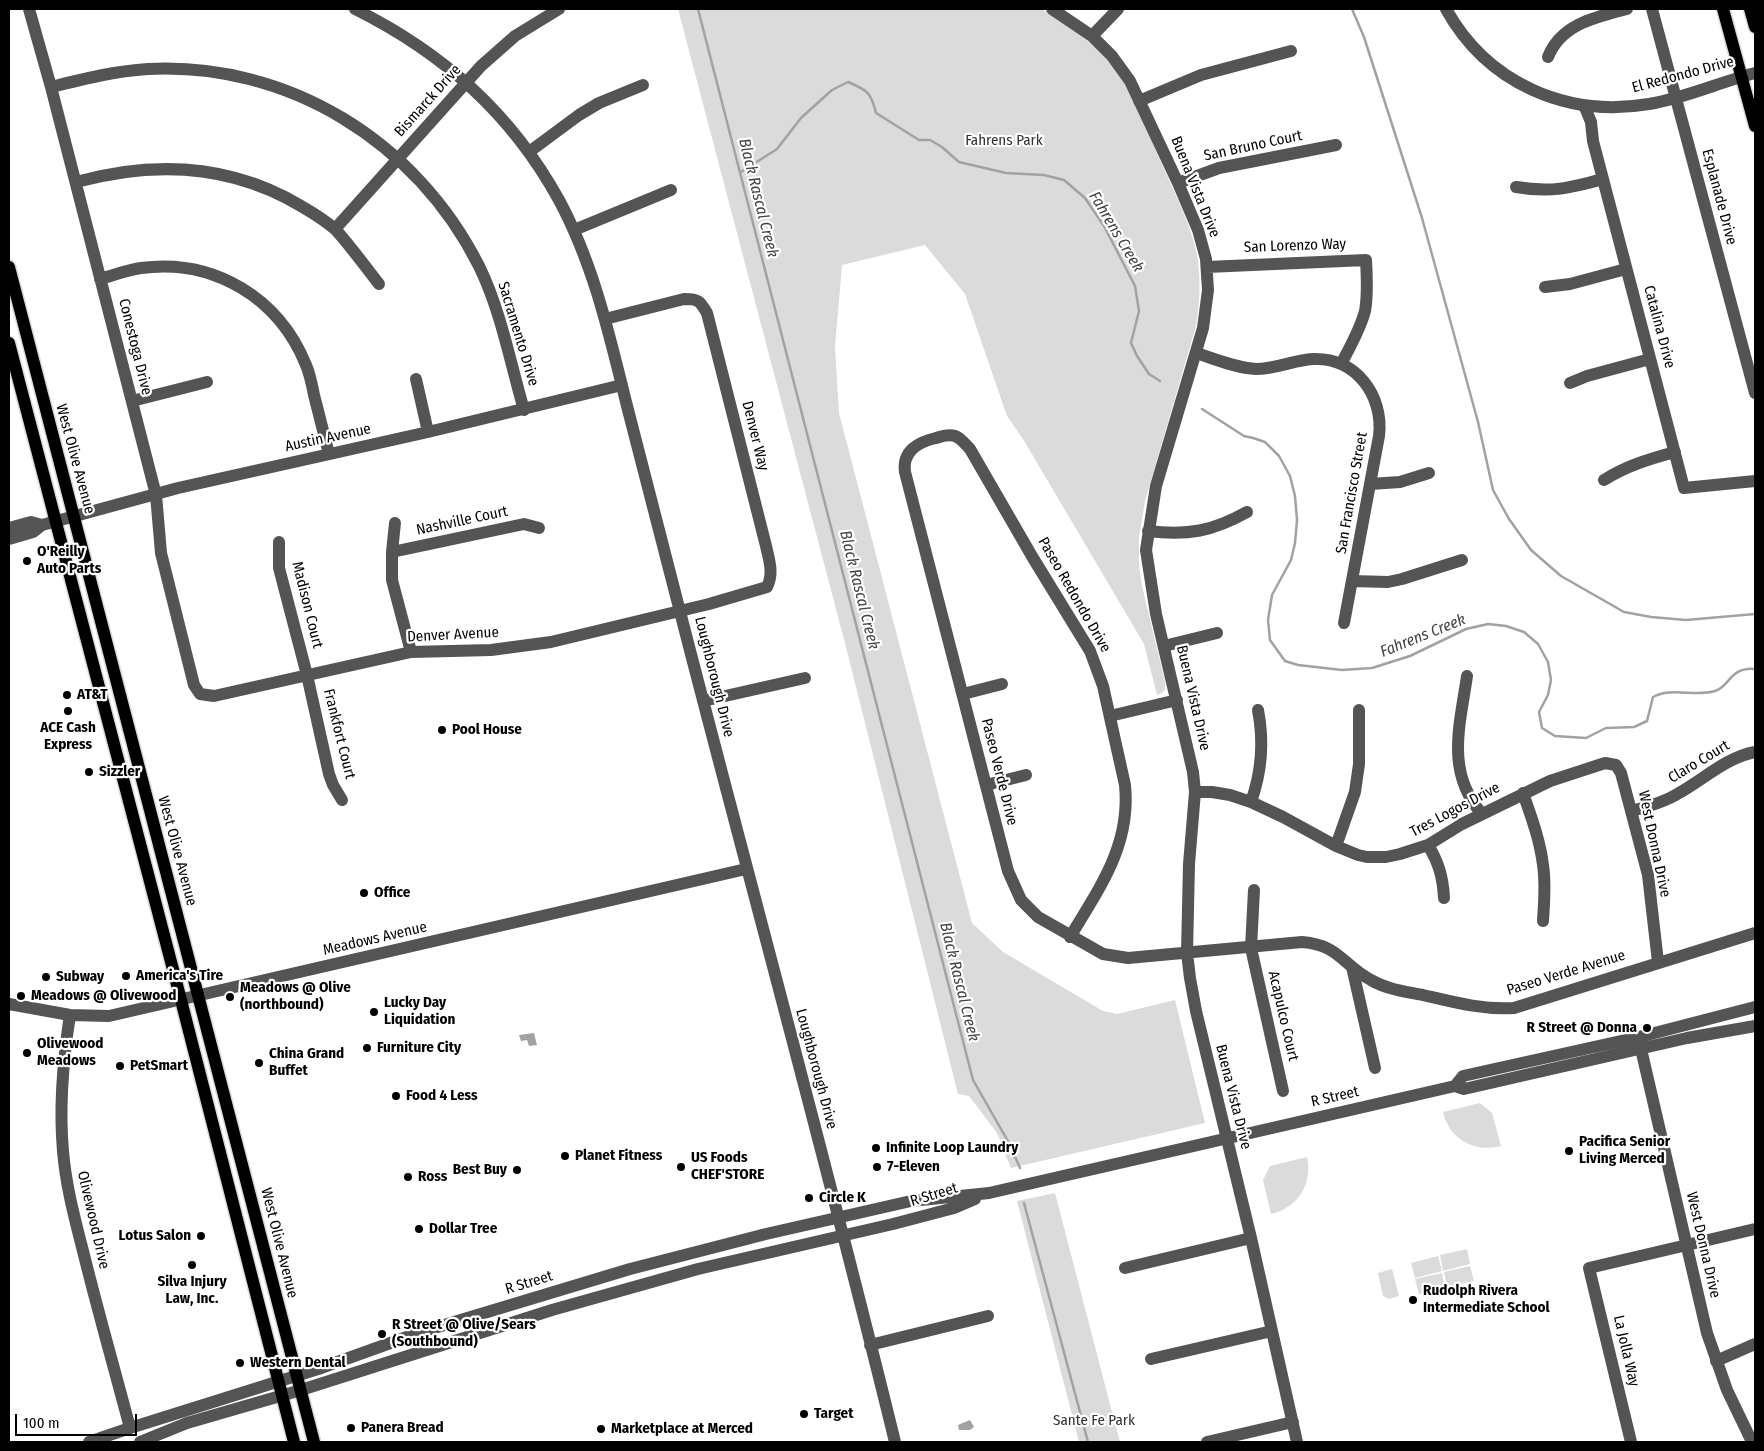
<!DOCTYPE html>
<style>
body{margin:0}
#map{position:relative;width:1764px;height:1451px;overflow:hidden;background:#fff;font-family:"Fira Sans Condensed",sans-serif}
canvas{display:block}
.frame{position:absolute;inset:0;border:10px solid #000;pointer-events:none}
.scale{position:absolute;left:15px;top:1414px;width:122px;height:22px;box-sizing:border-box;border:2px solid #000;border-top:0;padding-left:6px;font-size:15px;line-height:18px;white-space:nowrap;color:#000;-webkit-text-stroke:4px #fff;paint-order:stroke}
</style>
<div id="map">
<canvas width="1764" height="1451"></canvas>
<div class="frame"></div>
<div class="scale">100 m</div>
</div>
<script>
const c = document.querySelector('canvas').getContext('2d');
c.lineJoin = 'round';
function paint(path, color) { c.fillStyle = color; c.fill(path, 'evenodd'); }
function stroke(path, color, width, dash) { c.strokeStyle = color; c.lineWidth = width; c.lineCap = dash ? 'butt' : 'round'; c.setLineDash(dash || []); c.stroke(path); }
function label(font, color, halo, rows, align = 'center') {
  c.font = font + ' "Fira Sans Condensed",sans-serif'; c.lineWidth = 4.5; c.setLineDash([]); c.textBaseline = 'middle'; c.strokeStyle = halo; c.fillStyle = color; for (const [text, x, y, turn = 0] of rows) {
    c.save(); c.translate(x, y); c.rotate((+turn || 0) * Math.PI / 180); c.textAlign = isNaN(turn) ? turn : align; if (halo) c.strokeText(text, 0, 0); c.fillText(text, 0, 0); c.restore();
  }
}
paint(new Path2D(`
 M678,9H1041C1065,23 1088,38 1107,59C1132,87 1145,126 1160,160C1173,190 1190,221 1197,255C1201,279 1200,303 1196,326L1145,501L1139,537V565L1142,586L1165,682C1166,689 1164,693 1157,695L1144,644L1023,439L1007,416L965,294L925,245L842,265L835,347L839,413L972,923L1003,952L1103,1011L1117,1014L1175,1000L1205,1123L1011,1168L997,1133L969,1096L958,1094L847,651Z
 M1480,1103L1492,1113L1501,1146C1474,1153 1449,1139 1443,1112Z
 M1307,1157C1313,1184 1298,1208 1271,1214L1263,1180L1270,1166Z
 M1055,1193L1113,1416L1120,1442H1079L1017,1201Z
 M1467,1249L1470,1264L1443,1271L1440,1255Z
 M1438,1256L1442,1271L1415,1278L1411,1263Z
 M1470,1266L1474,1281L1447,1287L1444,1272Z
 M1392,1269L1399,1296L1389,1299L1383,1296L1378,1273Z
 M1442,1273L1445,1288L1419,1294L1415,1279Z`), '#dbdbdb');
paint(new Path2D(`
 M534,1033L537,1045L529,1046L527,1040L521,1041L519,1035Z
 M970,1420L974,1427L970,1430H959L958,1425Z`), '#a2a2a2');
stroke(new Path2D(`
 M698,9L973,1080L1009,1143L1020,1168
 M1352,9L1364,37L1422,218L1478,422L1493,490L1509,519L1531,550L1561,576L1624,612L1651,617L1686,620L1755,614
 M741,172L777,149L801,118L832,90L848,82C867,90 871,92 876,113L919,140H930L942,147L959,162L1006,173L1044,175L1064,180L1085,198L1104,226L1135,286L1139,311L1131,343L1137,356L1149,374L1160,381
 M1202,409L1244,436L1253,438L1265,442L1279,456L1290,476L1295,496L1297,520L1295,543L1291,560L1272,595L1268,620L1270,640L1285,661L1298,665L1342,670L1372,668L1410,656L1466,629L1488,624L1506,626L1524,632L1538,644L1548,662L1551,680L1548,695L1539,712L1542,728L1555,736L1586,738L1606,728L1634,727L1647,721L1653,697C1671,687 1695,697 1715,691C1730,687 1729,667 1755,669
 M1024,1203L1088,1442`), '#a2a2a2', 2.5);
const major = new Path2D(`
 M1723,9L1755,126
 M1750,9L1755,27
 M9,267L314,1442
 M9,343L181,1000L294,1442`);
stroke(major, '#dbdbdb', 15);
stroke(new Path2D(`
 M29,9L51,87L156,495L161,553L194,685L200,694L214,696L411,652L491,650L551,642L709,604L767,587C774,573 769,560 766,546L707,313C700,301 699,299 684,299L605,319
 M355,9C443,53 511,113 559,200C593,263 609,333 626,402C646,478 665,555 685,631C755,902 829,1171 895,1442
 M1052,9L1092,36L1112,56L1130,81L1178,183L1198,230L1206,259L1208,290L1203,328L1156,486L1146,550L1156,614L1193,772L1195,792L1189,864L1187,953L1190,978L1196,1011L1251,1238L1297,1442
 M1446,9C1487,83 1566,118 1649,104C1685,98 1720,82 1755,73
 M1652,9L1755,393
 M1092,36L1118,9
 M1548,57C1561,24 1596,17 1627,9
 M51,87C83,79 115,71 148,69C288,62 416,141 479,266C501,311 510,362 524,410
 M1139,101L1201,75L1291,51
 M1584,105L1591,122L1593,141L1684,488L1755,481
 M529,152L579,115L599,103L643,85
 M76,182C153,161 231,164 301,206C313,213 326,221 336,230C351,247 365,266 379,284
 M1178,183L1219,168L1336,145
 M1516,187C1551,193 1570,188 1603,179
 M335,229L481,66L515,36L559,9
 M574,230L671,190
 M1207,267L1366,260C1367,277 1368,295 1365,311C1360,330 1350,347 1341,364
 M100,279C114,275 127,270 141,268C214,258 279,298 306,365C310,374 312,385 314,395C319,415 324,434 329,454
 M1545,287L1570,284L1626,269
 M1196,353C1215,359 1236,368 1256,369C1276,369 1294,360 1313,359C1356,357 1384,396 1379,436L1344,623
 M416,379L428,432
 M1570,383L1587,376L1650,359
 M132,401L207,382
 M1604,480C1626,466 1649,459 1675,452
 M1370,484L1400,482L1429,473
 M395,523L392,552V580L411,652
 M9,528L31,522L42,525
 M1148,531C1188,536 1213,531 1247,512
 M9,539L33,532L42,525L178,488L428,432L622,385
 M279,542V568L307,675L329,774L333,785L342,800
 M392,552L524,524L539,528
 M1352,581L1388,582L1402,579L1462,560
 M1164,646L1217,633
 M1467,676C1460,725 1445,772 1482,814
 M963,694L1002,684
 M703,701L805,678
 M1110,716L1177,700
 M986,785L1026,775
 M1195,792H1212L1230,795L1251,802L1283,817L1336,846L1358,855L1367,857H1386L1400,854L1428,845L1462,824L1550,781L1605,763L1616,765L1621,773L1648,875L1658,962
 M1523,793C1531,816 1540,840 1543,865C1546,884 1544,902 1543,921
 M1251,802C1262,771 1264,741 1258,710
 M1631,811C1647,807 1665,802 1679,793C1704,779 1727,757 1755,752
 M1428,845C1439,863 1443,878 1444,898
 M1336,846L1355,792L1359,764V710
 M1254,890L1251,948L1283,1091
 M1070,937C1100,887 1131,845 1125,785L1103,686L1090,651L1033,558L970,449C966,445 961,438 955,436C949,434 942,436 936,438C918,442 902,451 905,472L1008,871L1021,900L1038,917L1103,954L1128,958L1302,942C1340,945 1342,965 1371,980C1386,989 1406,992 1423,995C1453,1002 1482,1010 1514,1008L1755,933
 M1352,967L1375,1068
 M9,1004L70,1015L109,1016L746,869
 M70,1015C63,1060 59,1106 63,1151C66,1188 76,1223 85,1259C99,1315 115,1371 130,1428
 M1641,1049L1707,1333L1727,1390L1752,1442
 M1455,1086L1463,1076L1639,1037L1755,1007
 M1125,1268L1251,1238
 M870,1345L988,1316
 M1151,1359L1272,1331
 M1716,1361L1755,1344
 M89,1442L130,1428L318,1369L421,1332L630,1269L766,1234L911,1201L989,1193L1455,1086L1464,1089L1687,1038L1755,1026
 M140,1442L187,1423L301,1390L552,1310L698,1269L893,1224L954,1208L975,1199
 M1207,1442L1293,1422
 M1631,1442L1589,1268L1755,1229`), '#545454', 12);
stroke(major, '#000', 12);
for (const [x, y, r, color] of [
 [27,561,5,"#000"],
 [67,695,5,"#000"],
 [68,711,5,"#000"],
 [442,730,5,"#000"],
 [89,772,5,"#000"],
 [364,893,5,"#000"],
 [126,976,5,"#000"],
 [46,977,5,"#000"],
 [21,996,5,"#000"],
 [230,997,5,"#000"],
 [374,1012,5,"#000"],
 [1647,1028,5,"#000"],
 [367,1048,5,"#000"],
 [27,1053,5,"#000"],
 [259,1063,5,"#000"],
 [120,1066,5,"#000"],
 [396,1096,5,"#000"],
 [876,1148,5,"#000"],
 [1569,1151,5,"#000"],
 [565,1156,5,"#000"],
 [681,1167,5,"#000"],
 [877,1167,5,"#000"],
 [517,1170,5,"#000"],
 [408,1177,5,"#000"],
 [809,1198,5,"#000"],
 [419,1229,5,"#000"],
 [201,1236,5,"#000"],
 [192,1265,5,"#000"],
 [1413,1300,5,"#000"],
 [382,1334,5,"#000"],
 [240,1363,5,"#000"],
 [804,1414,5,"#000"],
 [351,1428,5,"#000"],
 [601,1429,5,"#000"]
]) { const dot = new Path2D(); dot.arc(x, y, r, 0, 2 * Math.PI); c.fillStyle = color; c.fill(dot); stroke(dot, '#fff', 2); }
label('15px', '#000', '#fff', [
 ["El Redondo Drive",1683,75,-15],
 ["Bismarck Drive",428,101,-48],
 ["San Bruno Court",1253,146,-12],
 ["Buena Vista Drive",1195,187,68],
 ["Esplanade Drive",1719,197,75],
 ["San Lorenzo Way",1295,246,-2],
 ["Catalina Drive",1659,327,75],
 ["Sacramento Drive",518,334,73],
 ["Conestoga Drive",135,347,76],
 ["Denver Way",755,436,76],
 ["Austin Avenue",328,438,-12],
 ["West Olive Avenue",75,459,75],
 ["San Francisco Street",1352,493,-80],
 ["Nashville Court",462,521,-12],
 ["Paseo Redondo Drive",1074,595,60],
 ["Madison Court",307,605,76],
 ["Denver Avenue",453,635,-3],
 ["Loughborough Drive",714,677,76],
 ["Buena Vista Drive",1193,698,77],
 ["Frankfort Court",339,734,76],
 ["Claro Court",1699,762,-31],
 ["Paseo Verde Drive",999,772,76],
 ["Tres Logos Drive",1455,810,-28],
 ["West Donna Drive",1654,844,78],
 ["West Olive Avenue",177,851,75],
 ["Meadows Avenue",375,939,-13],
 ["Paseo Verde Avenue",1566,973,-17],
 ["Acapulco Court",1283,1016,77],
 ["Loughborough Drive",816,1069,75],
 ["Buena Vista Drive",1233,1097,76],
 ["R Street",1335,1097,-13],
 ["R Street",934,1195,-17],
 ["Olivewood Drive",93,1220,77],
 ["West Olive Avenue",279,1243,76],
 ["West Donna Drive",1703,1245,77],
 ["R Street",529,1283,-17],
 ["La Jolla Way",1626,1351,77]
]);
label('15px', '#323232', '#fff', [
 ["Fahrens Park",1004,141],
 ["Sante Fe Park",1094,1421]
]);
label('bold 15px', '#000', '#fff', [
 ["O'Reilly",37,552],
 ["Auto Parts",37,569],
 ["AT&T",77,695],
 ["ACE Cash",68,728,"center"],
 ["Express",68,745,"center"],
 ["Pool House",452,730],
 ["Sizzler",99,772],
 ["Office",374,893],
 ["America's Tire",136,976],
 ["Subway",56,977],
 ["Meadows @ Olive",240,988],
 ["(northbound)",240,1005],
 ["Meadows @ Olivewood",31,996],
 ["Lucky Day",384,1003],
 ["Liquidation",384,1020],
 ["R Street @ Donna",1637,1028,"right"],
 ["Olivewood",37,1044],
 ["Meadows",37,1061],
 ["Furniture City",377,1048],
 ["China Grand",269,1054],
 ["Buffet",269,1071],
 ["PetSmart",130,1066],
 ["Food 4 Less",406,1096],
 ["Pacifica Senior",1579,1142],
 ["Living Merced",1579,1159],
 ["Infinite Loop Laundry",886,1148],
 ["Planet Fitness",575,1156],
 ["US Foods",691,1158],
 ["CHEF'STORE",691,1175],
 ["7-Eleven",887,1167],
 ["Best Buy",507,1170,"right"],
 ["Ross",418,1177],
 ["Circle K",819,1198],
 ["Dollar Tree",429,1229],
 ["Lotus Salon",191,1236,"right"],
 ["Silva Injury",192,1282,"center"],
 ["Law, Inc.",192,1299,"center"],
 ["Rudolph Rivera",1423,1291],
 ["Intermediate School",1423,1308],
 ["R Street @ Olive/Sears",392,1325],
 ["(Southbound)",392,1342],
 ["Western Dental",250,1363],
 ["Target",814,1414],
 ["Panera Bread",361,1428],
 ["Marketplace at Merced",611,1429]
], 'left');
label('italic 16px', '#434343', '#fff', [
 ["Black Rascal Creek",758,198,76],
 ["Fahrens Creek",1116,232,59],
 ["Black Rascal Creek",859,590,76],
 ["Fahrens Creek",1423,636,-22],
 ["Black Rascal Creek",959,982,76]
]);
</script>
